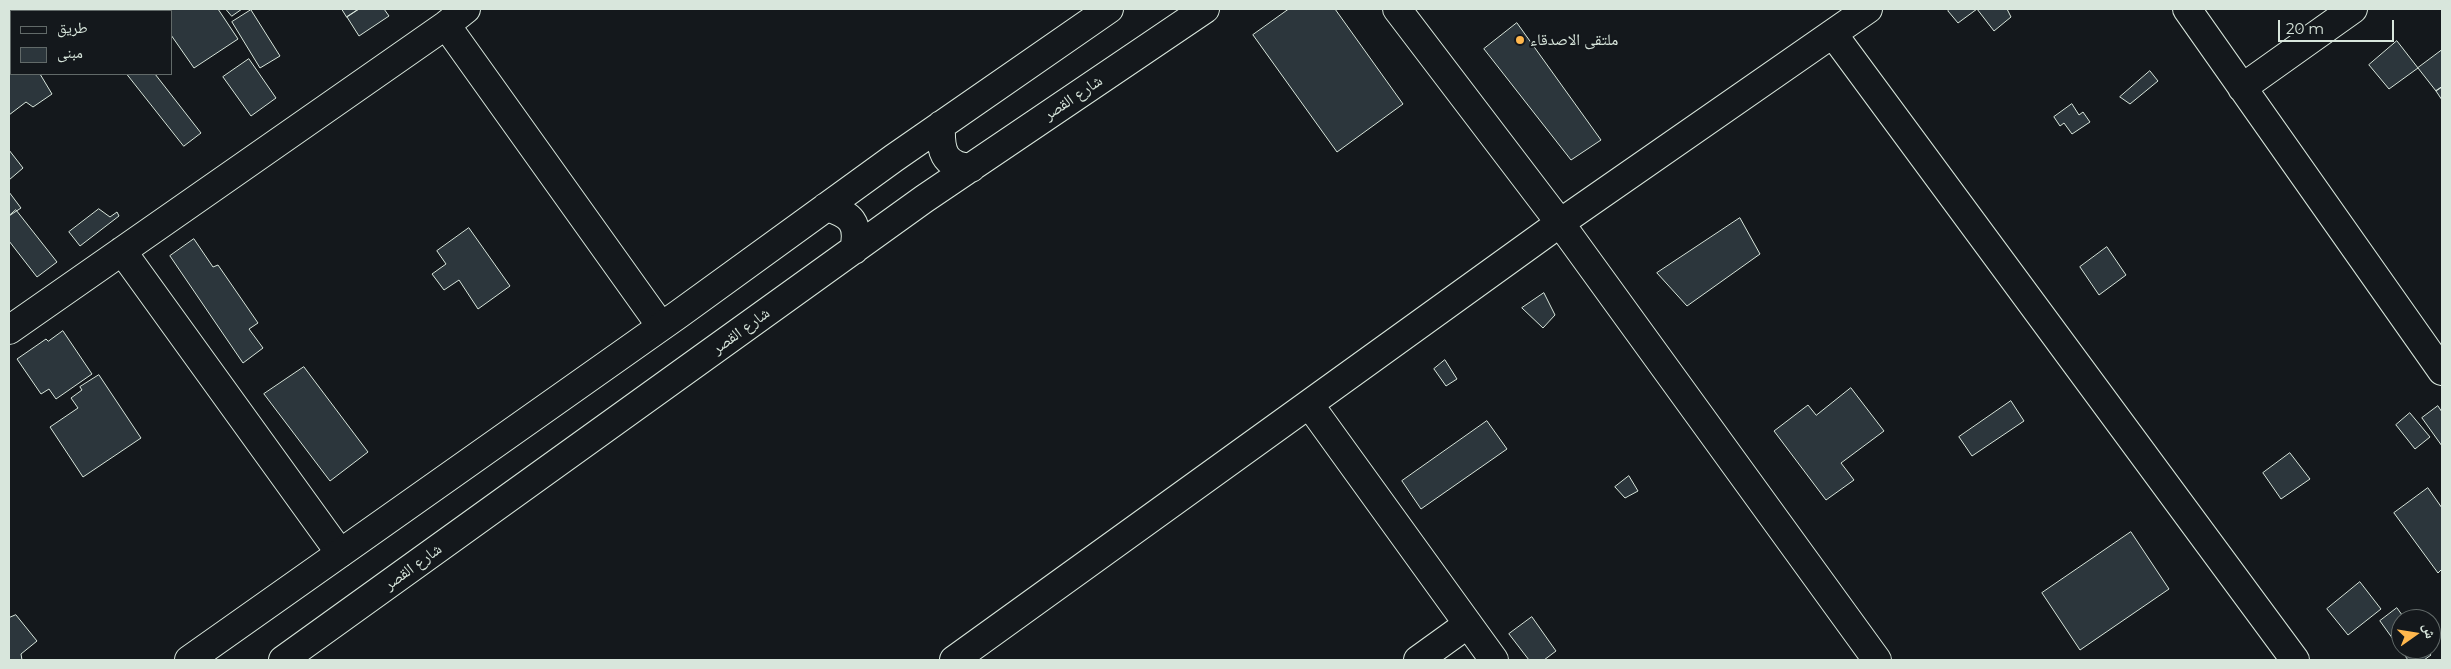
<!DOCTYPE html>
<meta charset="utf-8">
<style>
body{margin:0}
#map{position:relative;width:2451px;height:669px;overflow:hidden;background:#14181c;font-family:Montserrat,"Noto Naskh Arabic",sans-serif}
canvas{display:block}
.frame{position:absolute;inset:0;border:10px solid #d8e6dc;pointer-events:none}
.legend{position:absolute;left:10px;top:10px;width:162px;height:65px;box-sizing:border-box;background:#14181c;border:1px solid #626a69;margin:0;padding:6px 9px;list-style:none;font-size:15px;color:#d8e6dc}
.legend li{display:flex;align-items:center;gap:10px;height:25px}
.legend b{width:25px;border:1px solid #626a69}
.north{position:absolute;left:2391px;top:609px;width:50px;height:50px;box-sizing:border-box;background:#14181c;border:1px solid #626a69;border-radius:50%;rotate:77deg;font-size:14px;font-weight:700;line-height:20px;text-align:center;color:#d8e6dc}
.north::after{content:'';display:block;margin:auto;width:18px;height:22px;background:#ffb74d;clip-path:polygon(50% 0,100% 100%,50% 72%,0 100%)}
.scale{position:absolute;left:2278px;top:20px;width:116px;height:22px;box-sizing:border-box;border:2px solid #d8e6dc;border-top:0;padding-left:6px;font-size:15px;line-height:18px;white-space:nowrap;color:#d8e6dc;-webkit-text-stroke:4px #14181c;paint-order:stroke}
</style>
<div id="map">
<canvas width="2451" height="669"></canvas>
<div class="frame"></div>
<ul class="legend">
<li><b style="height:6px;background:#14181c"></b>طريق</li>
<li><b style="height:14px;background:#2c363c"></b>مبنى</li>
</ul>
<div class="north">ش</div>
<div class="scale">20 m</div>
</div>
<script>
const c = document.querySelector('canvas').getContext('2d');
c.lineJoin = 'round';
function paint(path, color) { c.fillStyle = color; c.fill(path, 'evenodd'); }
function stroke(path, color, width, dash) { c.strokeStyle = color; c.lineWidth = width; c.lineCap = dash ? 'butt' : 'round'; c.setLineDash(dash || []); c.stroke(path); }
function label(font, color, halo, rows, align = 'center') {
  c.font = font + ' Montserrat,"Noto Naskh Arabic",sans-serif'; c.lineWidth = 4; c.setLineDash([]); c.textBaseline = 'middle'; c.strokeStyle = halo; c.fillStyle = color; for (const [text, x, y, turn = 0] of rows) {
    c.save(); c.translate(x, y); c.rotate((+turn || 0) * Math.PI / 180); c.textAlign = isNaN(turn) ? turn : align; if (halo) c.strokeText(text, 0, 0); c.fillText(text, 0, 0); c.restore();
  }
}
const building = new Path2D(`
 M13,9H84L86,11H15Z
 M84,9H123L125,10L86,11Z
 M154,9H218L238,39L194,68L171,35V11H155Z
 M226,9H242L232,16Z
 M342,9H359L347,17Z
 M359,9H384L389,16L359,36L347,17Z
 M1289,9H1335L1403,104L1337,152L1253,35Z
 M1950,9H2007L2011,17L1994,31L1977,9L1958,23L1948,11Z
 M251,10L280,56L260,68L232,22Z
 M1517,23L1601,140L1571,160L1484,49Z
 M9,30L11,34V74H40L52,94L33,107L26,102L9,115Z
 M2397,41L2418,68L2389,89L2369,65Z
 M2442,50V87L2436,91L2418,68Z
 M249,59L276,98L251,116L223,77Z
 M2150,71L2158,81L2130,104L2120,97Z
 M127,74H155L201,133L184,146Z
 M2442,87V100L2436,91Z
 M2072,104L2079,115L2083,112L2090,122L2072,134L2064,123L2060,126L2054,117Z
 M9,150L23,168L9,180Z
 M9,192L21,208L9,216Z
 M99,209L110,217L117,212L119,216L80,246L69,232Z
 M16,210L57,262L37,277L9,241V216Z
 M1740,218L1760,254L1687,306L1657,273Z
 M469,228L510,286L478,309L459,280L444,290L432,274L446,264L437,251Z
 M194,239L213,267L218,265L258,323L249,329L263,348L243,363L170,256Z
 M2107,247L2126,275L2099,295L2080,267Z
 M1544,293L1555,315L1543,328L1522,308Z
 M63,331L92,374L56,399L49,389L41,394L17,359L46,339L48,341Z
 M1445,360L1457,379L1446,386L1434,369Z
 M304,367L368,452L330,481L264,394Z
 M99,375L141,438L83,477L50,427L78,408L71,398L82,390L80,387Z
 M1851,388L1884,431L1841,463L1854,480L1826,500L1774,431L1808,405L1816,415Z
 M2011,401L2024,421L1972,456L1959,437Z
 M2438,406L2442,412V446L2422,418Z
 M2410,413L2430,437L2415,449L2396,425Z
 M1487,421L1507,449L1421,509L1402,481Z
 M2290,453L2310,479L2281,499L2263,473Z
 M1629,476L1638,491L1625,498L1615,487Z
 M2428,488L2442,508V569L2438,573L2394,513Z
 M2131,532L2169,589L2080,650L2042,593Z
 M2360,582L2381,609L2348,635L2327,609Z
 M2397,608L2405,619H2401V649H2426L2431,655L2424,660H2408L2380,621Z
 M16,615L37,641L21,654L22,660H9V618Z
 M1532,617L1556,651L1544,660H1529L1509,634Z`);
paint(building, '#2c363c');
stroke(building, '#d8e6dc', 1);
const minor = new Path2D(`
 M1397,9L1560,223L1877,660
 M2187,9L2442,371
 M446,25L661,326
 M1833,34L2295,660
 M2242,88L2353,9
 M122,251L340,553
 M9,330L446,25L466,9
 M1309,404L1494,660
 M954,660L1560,223L1868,9
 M1418,660L1468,624`);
const tertiary = new Path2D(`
 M941,125C940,150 943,166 971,168
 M826,207C851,214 860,223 854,250
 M189,660L679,314L894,158L1109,9
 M283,660L924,199L1205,9`);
stroke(minor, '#d8e6dc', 30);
stroke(tertiary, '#d8e6dc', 30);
stroke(minor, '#14181c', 28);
stroke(tertiary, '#14181c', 28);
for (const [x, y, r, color] of [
 [1520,40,5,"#ffb74d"]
]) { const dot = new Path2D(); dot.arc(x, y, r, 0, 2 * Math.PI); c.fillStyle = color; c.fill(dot); stroke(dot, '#14181c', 2); }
label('16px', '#d8e6dc', '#14181c', [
 ["ملتقى الاصدقاء",1530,40]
], 'left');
label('16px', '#d8e6dc', '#14181c', [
 ["شارع القصر",1073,98,-34],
 ["شارع القصر",741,331,-36],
 ["شارع القصر",413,567,-36]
]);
</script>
